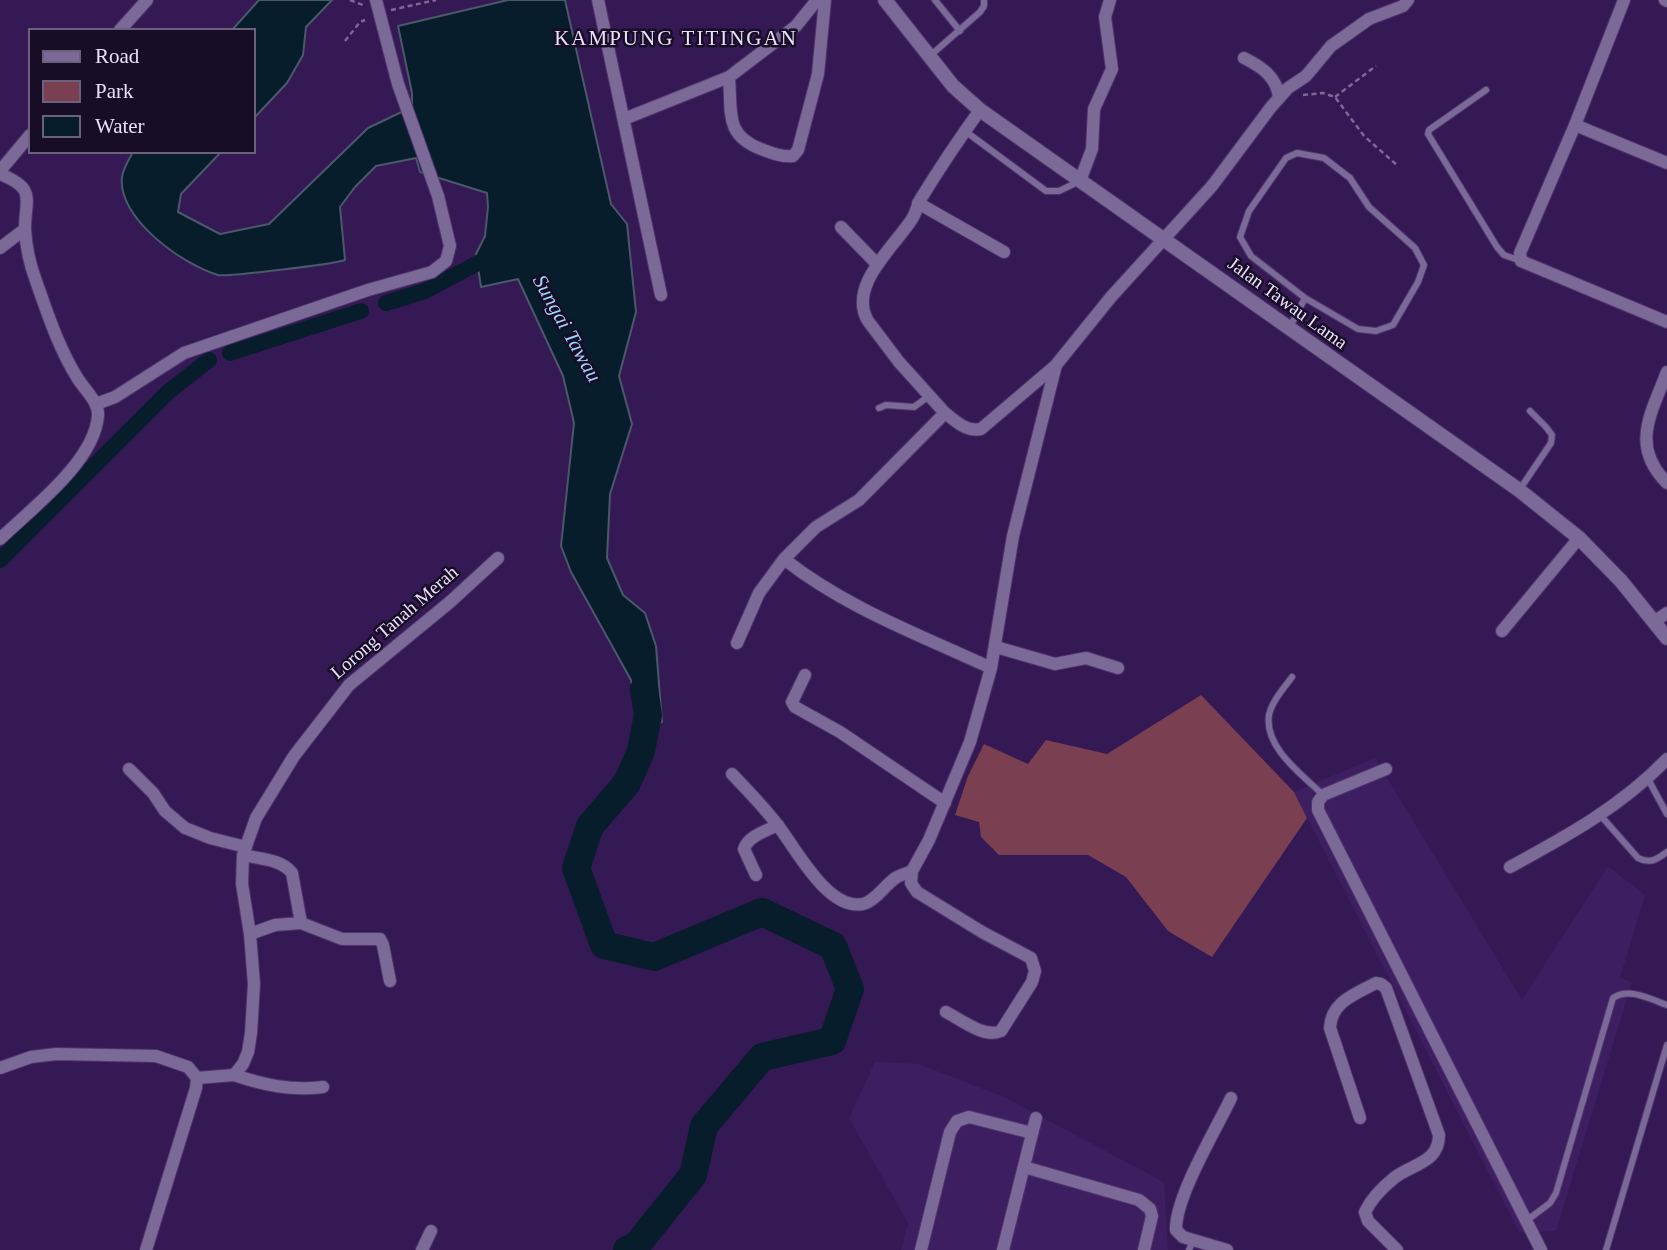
<!DOCTYPE html>
<style>
body{margin:0}
#map{position:relative;width:1667px;height:1250px;overflow:hidden;background:#351954;font-family:Georgia,serif}
canvas{display:block}
.legend{position:absolute;left:28px;top:28px;width:228px;height:126px;box-sizing:border-box;background:#180d26;border:2px solid #6c617c;margin:0;padding:9px 12px;list-style:none;font-size:21px;color:#eae0fd}
.legend li{display:flex;align-items:center;gap:14px;height:35px}
.legend b{width:35px;border:2px solid #6c617c}
</style>
<div id="map">
<canvas width="1667" height="1250"></canvas>
<ul class="legend">
<li><b style="height:9px;background:#7b6997"></b>Road</li>
<li><b style="height:19px;background:#7a3f51"></b>Park</li>
<li><b style="height:19px;background:#071d2c"></b>Water</li>
</ul>
</div>
<script>
const c = document.querySelector('canvas').getContext('2d');
c.lineJoin = 'round';
function paint(path, color) { c.fillStyle = color; c.fill(path, 'evenodd'); }
function stroke(path, color, width, dash) { c.strokeStyle = color; c.lineWidth = width; c.lineCap = dash ? 'butt' : 'round'; c.setLineDash(dash || []); c.stroke(path); }
function label(font, color, halo, rows, align = 'center') {
  c.font = font + ' Georgia,serif'; c.lineWidth = 5; c.setLineDash([]); c.textBaseline = 'middle'; c.strokeStyle = halo; c.fillStyle = color; for (const [text, x, y, turn = 0] of rows) {
    c.save(); c.translate(x, y); c.rotate((+turn || 0) * Math.PI / 180); c.textAlign = isNaN(turn) ? turn : align; if (halo) c.strokeText(text, 0, 0); c.fillText(text, 0, 0); c.restore();
  }
}
paint(new Path2D(`
 M1375,758L1522,1000L1608,866L1645,895L1620,978L1632,982L1556,1231L1519,1232L1294,792Z
 M875,1062L919,1064L1004,1097L1164,1182L1168,1250H901L908,1223L849,1118Z`), '#3d1e61');
paint(new Path2D(`
 M1201,695L1294,792L1307,818L1212,957L1168,931L1126,877L1088,855H999L981,837L979,822L955,815L968,776L984,744L1028,764L1046,740L1107,754Z`), '#7a3f51');
const water = new Path2D(`
 M259,0H332L306,27L303,55L287,83L254,118V30H232Z
 M508,0H565L611,204L627,224L636,312L619,376L632,424L610,494L607,558L623,595L645,613L656,646L662,722L634,731L636,705L631,680L571,572L561,546L574,423L563,376L518,279L481,287L476,254L485,236L488,207L487,193L420,172L416,158L376,166L355,187L340,207L345,260C335,264 226,277 218,275C183,265 117,218 122,177C123,169 129,159 133,152H221L181,194L178,212L220,234L269,224L368,128L412,107V93L398,26Z`);
paint(water, '#071d2c');
stroke(water, '#4b586b', 2);
stroke(new Path2D(`
 M386,303L425,291L495,254
 M230,353L361,311
 M0,560L168,392L209,360`), '#071d2c', 16);
stroke(new Path2D(`
 M627,1250L637,1245L693,1175L704,1126L762,1057L832,1041L850,989L833,946L762,912L654,957L604,945L576,868L590,826L627,783L641,751L648,715L644,689`), '#071d2c', 28);
const service = new Path2D(`
 M935,0L960,31
 M931,55L980,12L984,6V0
 M1486,90L1429,130L1428,134L1497,247L1504,255L1521,261
 M965,131L1046,191H1059L1080,181
 M1297,153L1324,158L1350,178L1369,207L1415,248L1424,265L1418,282L1393,325L1376,331L1358,329L1305,298L1251,256L1240,237L1249,211L1286,158Z
 M1290,327L1305,298
 M879,408L886,405L914,407L929,396
 M1520,489L1551,443L1552,435L1546,427L1530,411
 M1292,677C1284,688 1272,701 1269,715C1264,748 1303,775 1323,795
 M1648,779L1667,814
 M1601,816L1638,858C1650,864 1656,860 1667,852
 M1526,1221L1550,1203L1556,1193L1613,998C1629,987 1650,999 1667,1005
 M1189,1250L1193,1240
 M1606,1250L1667,1045`);
const minor = new Path2D(`
 M598,0L661,295
 M1624,0L1575,125L1520,253L1521,261L1667,322
 M1665,0L1667,1
 M120,30L147,0
 M1244,58C1262,67 1277,77 1279,98
 M729,77C732,112 724,135 761,149C772,153 781,157 793,156L798,150L818,74L825,0
 M624,119L729,77L796,26L817,0
 M1575,125L1667,163
 M0,171L30,135
 M0,174C37,189 25,198 25,229C26,246 30,265 36,281C48,315 59,349 78,379C85,390 99,402 98,416C94,462 32,508 0,539
 M1080,181L1092,149L1094,109L1112,69L1105,17L1110,0
 M918,203L1004,252
 M841,227L877,264
 M0,248L25,229
 M1667,372C1651,414 1630,446 1667,483
 M96,404L115,397L184,353L368,290L432,272L446,261L450,246L438,196L398,84L376,0
 M945,413L899,362L868,321C847,286 895,246 912,219C916,213 917,206 920,200C939,169 959,139 980,110
 M784,559C846,608 920,635 991,668
 M1655,621L1667,613
 M1502,631L1579,538
 M737,643L759,593L784,559L816,527L859,500L945,413C957,422 966,432 981,429L1055,366
 M996,647L1055,664L1086,658L1118,668
 M805,675L792,702L795,707L840,732L945,803
 M129,769L153,793L165,811L185,828L210,838L246,847
 M1386,769L1323,795L1318,802V810L1541,1250
 M732,774C748,791 765,808 779,827C796,849 828,911 863,904C876,901 885,884 897,877C901,875 907,873 912,871
 M243,855C260,859 281,859 292,873L301,923
 M1510,867C1567,836 1622,806 1667,759
 M756,875L744,849C748,836 766,831 778,825
 M250,934L275,925L301,923L342,939H380L383,945L390,981
 M946,1012C960,1019 985,1039 1001,1031L1032,982L1035,971L1031,958L982,932L917,892L911,883L912,871L929,840L970,742L991,668L1013,536L1056,365L1111,297L1212,186L1271,107L1288,88L1306,76L1331,46L1369,19L1403,6L1408,0
 M0,1068L31,1057L56,1054L156,1056L188,1067L197,1078L196,1088L146,1250
 M234,1075C264,1085 291,1091 323,1087
 M197,1078L234,1075L243,1064L248,1052L251,1033L254,984L250,934L242,884L243,855L256,818L294,756L349,685L450,602L498,558
 M1360,1118L1330,1028C1331,1002 1355,994 1376,983L1381,984L1386,988L1439,1135C1439,1163 1412,1164 1394,1178C1383,1187 1371,1199 1365,1212L1368,1221L1397,1250
 M1024,1167L1139,1200L1150,1209L1152,1216L1144,1250
 M422,1250L431,1231
 M921,1250L950,1132L957,1121L969,1117L1032,1133
 M1003,1250L1036,1118
 M1227,1250L1183,1237L1176,1230C1175,1197 1216,1130 1231,1098`);
const tertiary = new Path2D(`
 M885,0L953,86L980,110L1519,490L1579,538L1621,581L1667,638`);
stroke(service, '#4e356c', 8);
stroke(minor, '#4e356c', 14);
stroke(tertiary, '#4e356c', 16);
stroke(new Path2D(`
 M350,0L363,5
 M391,10L436,0
 M345,41L360,22L365,20
 M1303,95L1323,93L1335,97L1364,136L1398,166
 M1335,97L1376,66`), '#7d6897', 2.5, [5, 3.5]);
stroke(service, '#7b6997', 6);
stroke(minor, '#7b6997', 12);
stroke(tertiary, '#7b6997', 14);
label('19px', '#eae0fd', '#180d26', [
 ["Jalan Tawau Lama",1287,304,36],
 ["Lorong Tanah Merah",395,623,-41]
]);
c.letterSpacing = '2px';
label('21px', '#eae0fd', '#180d26', [
 ["KAMPUNG TITINGAN",676,39]
]);
c.letterSpacing = '0px';
label('italic 21px', '#9fd4fc', '#180d26', [
 ["Sungai Tawau",566,329,61]
]);
</script>
